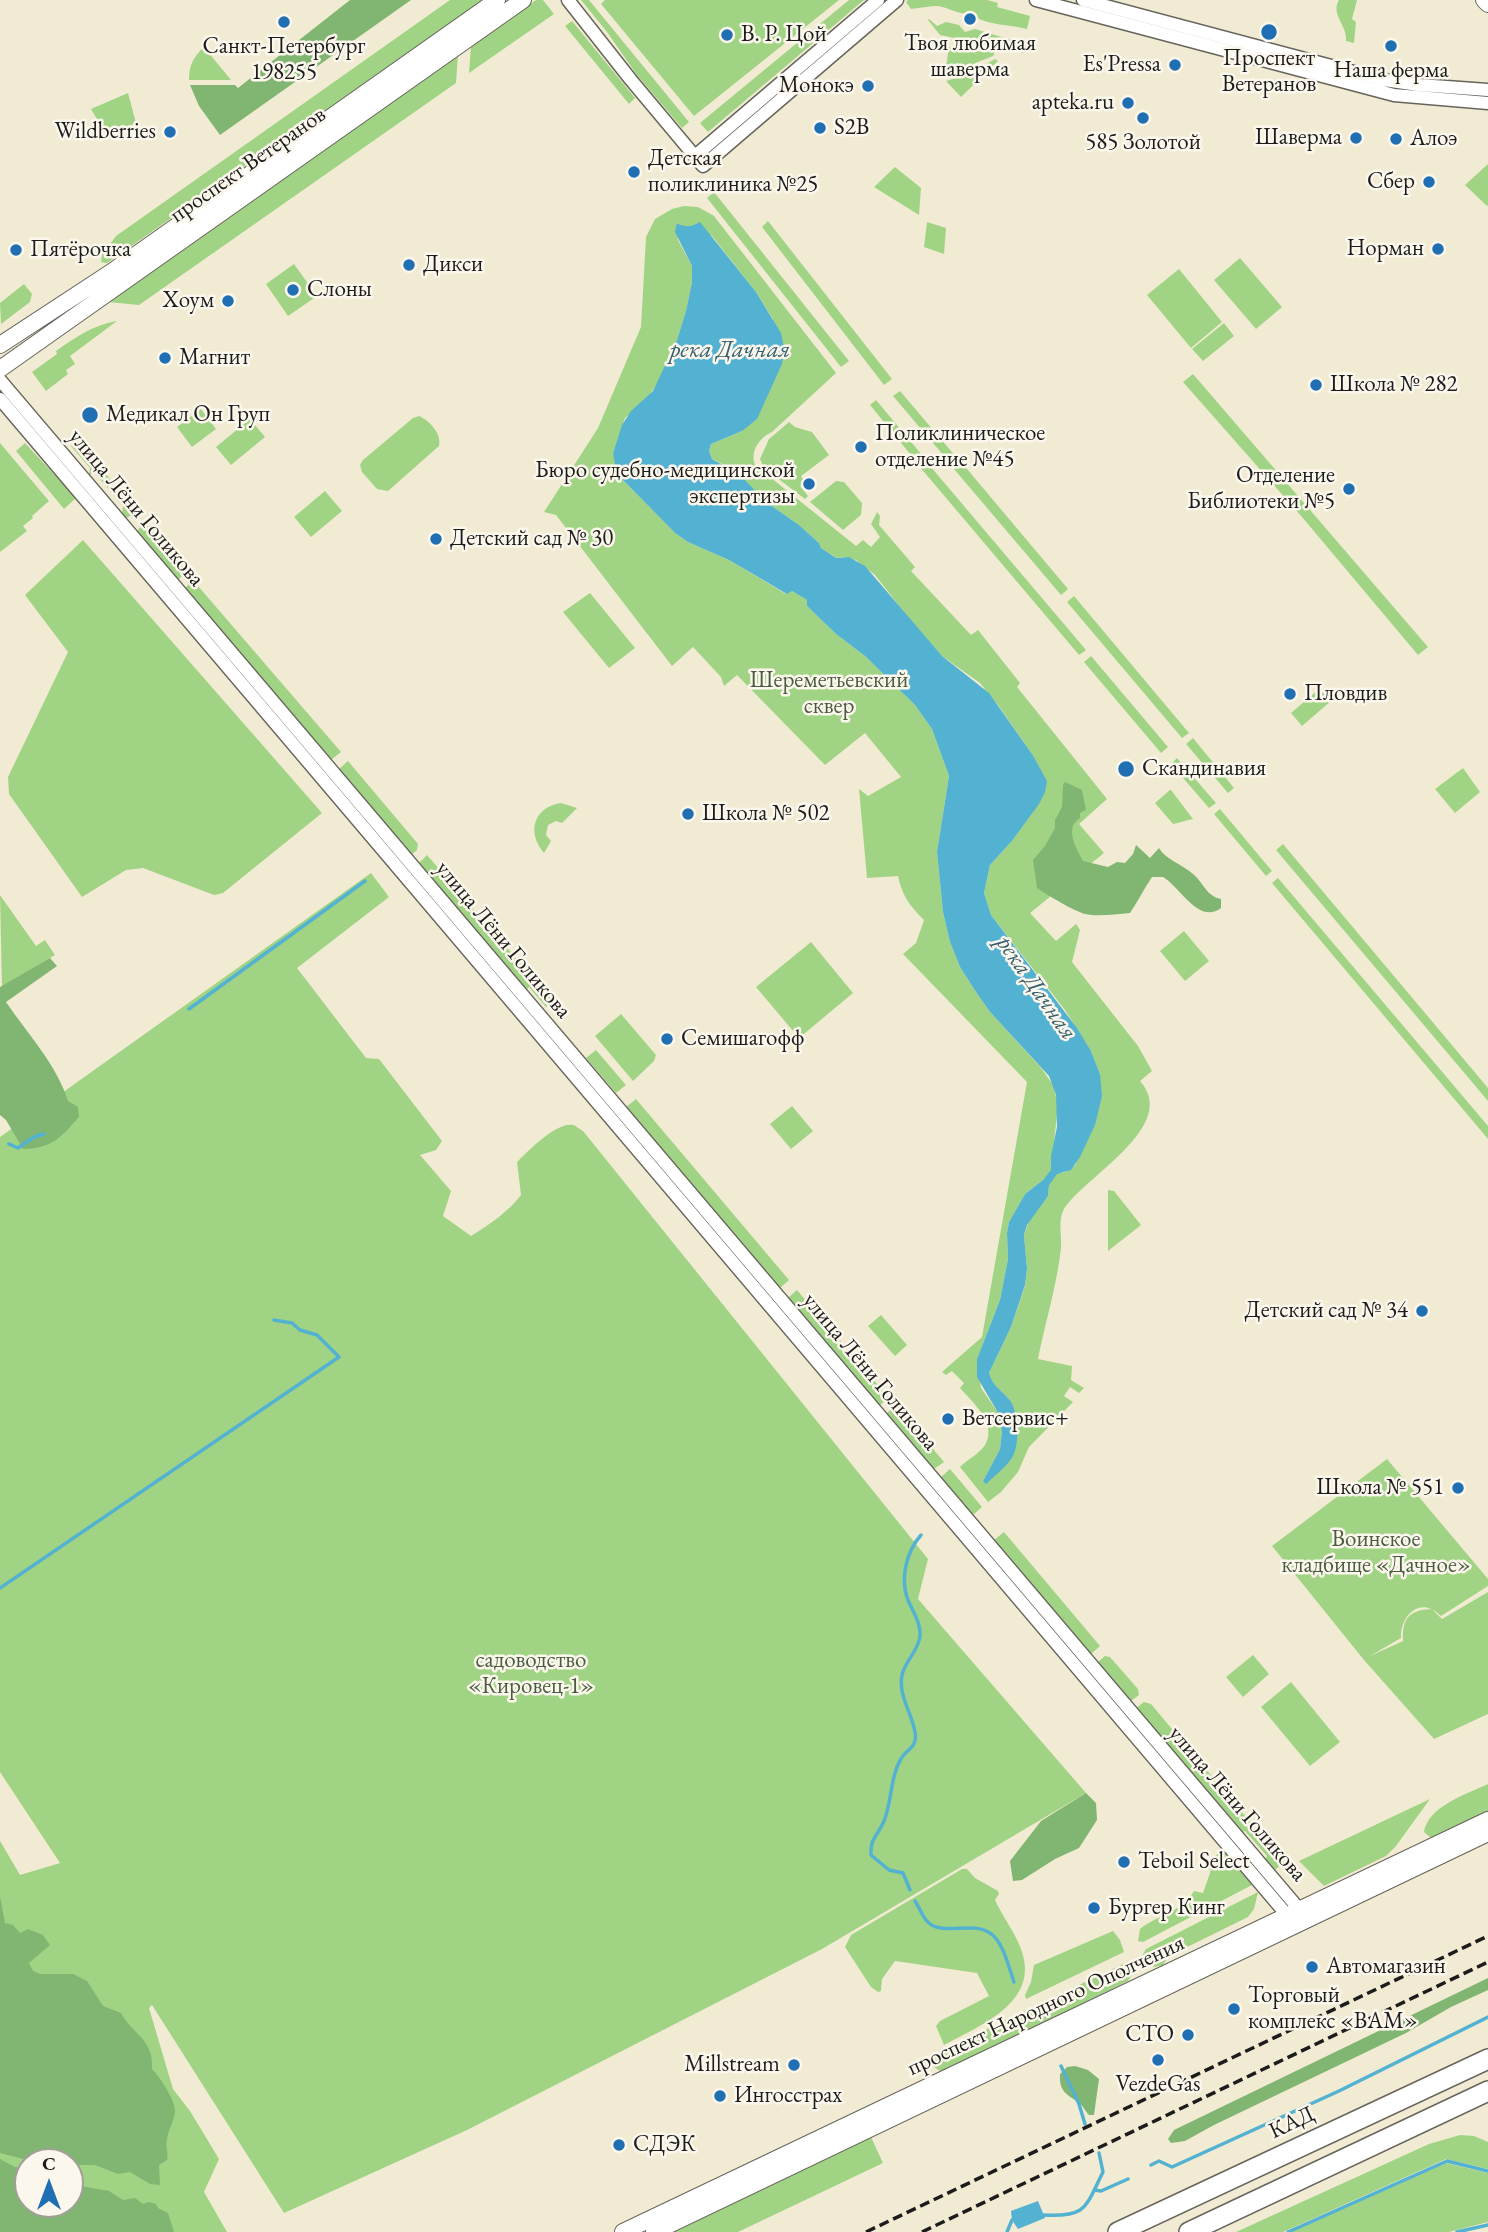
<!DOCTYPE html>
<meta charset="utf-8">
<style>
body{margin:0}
#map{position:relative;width:1488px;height:2232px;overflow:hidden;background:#f2ebd3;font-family:"EB Garamond",serif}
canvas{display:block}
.north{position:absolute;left:14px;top:2148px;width:70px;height:70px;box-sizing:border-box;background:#fbf7ec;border:2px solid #a29f99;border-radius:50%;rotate:0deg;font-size:19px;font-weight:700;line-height:28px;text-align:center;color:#1c1c1c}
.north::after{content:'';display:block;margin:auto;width:24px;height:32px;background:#1f6fb2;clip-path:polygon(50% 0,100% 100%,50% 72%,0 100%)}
</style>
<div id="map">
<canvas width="1488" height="2232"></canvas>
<div class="north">С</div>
</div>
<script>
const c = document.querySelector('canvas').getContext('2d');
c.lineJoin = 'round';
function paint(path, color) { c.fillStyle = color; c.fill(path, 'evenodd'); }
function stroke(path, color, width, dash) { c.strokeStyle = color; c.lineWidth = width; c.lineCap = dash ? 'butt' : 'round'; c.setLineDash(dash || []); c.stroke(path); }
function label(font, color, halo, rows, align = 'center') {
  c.font = font + ' "EB Garamond",serif'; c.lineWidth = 5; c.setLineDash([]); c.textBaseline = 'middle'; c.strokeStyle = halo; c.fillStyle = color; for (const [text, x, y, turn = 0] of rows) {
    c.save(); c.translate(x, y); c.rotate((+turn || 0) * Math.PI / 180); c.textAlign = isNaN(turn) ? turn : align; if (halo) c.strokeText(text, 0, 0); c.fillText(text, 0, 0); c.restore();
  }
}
paint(new Path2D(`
 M450,0H483L107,263L101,262L102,255L116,236Z
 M536,0H543L554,14L469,73L471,46Z
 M581,0H589L689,122L682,128L637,75L607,32Z
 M605,0H839L694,116L601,4Z
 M849,0H864L708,132L700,123Z
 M908,0H987L998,3L997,7L1030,16L1027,29C1009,24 987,26 971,14C956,14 950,8 938,6C930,6 920,8 911,9L906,2Z
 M1339,0H1357L1352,19L1356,22L1354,43L1346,41C1348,26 1330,14 1339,0Z
 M929,19L937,26L946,22L959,25L965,32L975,29L1028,45L1024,53L940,35L928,20Z
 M572,21L635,98L629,104L565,26Z
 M204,47L231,80H189C189,66 193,57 204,47Z
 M949,47L967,51L995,52L993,56L943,76L942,72L946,67Z
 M458,55L456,83L139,305L108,302Z
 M995,59L998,61L961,97L946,81L970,73Z
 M128,93L136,123L107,136L91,109Z
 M1488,164V205L1487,206L1465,185Z
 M895,167L921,188L919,215L874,187Z
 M714,192L849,361L841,367L707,198Z
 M684,206L698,207L714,216L836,373L772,432C759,438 750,451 755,465L856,546L863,540L871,547L880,537L871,524L877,512L880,516L879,525L915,567L911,571L971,635L978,630L1020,683L1017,687L1107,799L1079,824L1104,853L1030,913L1056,941L1076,924L1080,930L1072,962L1138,1046L1152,1071L1140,1081C1181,1127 1081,1178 1063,1211C1058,1221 1062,1237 1061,1248C1057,1285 1045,1323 1038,1359L1072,1366L1071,1380L1084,1388L1079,1393L1070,1387L1064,1396L1073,1402L1029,1447L1018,1472L1001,1492L988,1502L960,1467C967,1460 980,1453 985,1445C998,1423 972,1402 960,1388L964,1383L952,1371L946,1375L942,1372L982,1337L1027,1082L903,954L916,943L924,920C910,906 902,896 898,876L867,878L859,789L868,796L901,777L865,733L825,765L737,675L724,686L721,677L693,647L672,666L556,515L544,512L598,428L641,327L646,237L655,219L672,209ZM677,223L685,227H692L712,236L756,292L773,319L742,431L711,444L709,451L712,459L732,469L766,502L799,525L819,543L821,548L836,558L844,557L856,560L875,575L911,621L942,656L980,683L998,705L1032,754L1011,842L990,865L984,893L991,915L1065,1010L1091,1051L1100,1074L1076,1164C1068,1172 1062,1176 1051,1170L1058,1105L1053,1085L1042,1069L990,1012L976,992L960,967L950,942L943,912L937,852L949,776L932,729L915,705L865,656L836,634L807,606V600L792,591L786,594L729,560L688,542L675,533L621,478L613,453L625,418L647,399L658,382L677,340L686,311L692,282V266L678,240ZM1045,1178L1049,1185L1048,1196L1030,1218L1024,1235L1027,1269L1025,1286L1011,1327L989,1373C994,1389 1000,1388 1009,1399C1016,1408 1013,1443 1013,1455L1001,1470L983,1481L1000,1449L1002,1431L997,1411L981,1388L977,1359L1000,1300L1008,1259L1007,1233L1009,1222L1025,1194Z
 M768,221L892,379L884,385L762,227Z
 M927,222L946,228L944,254L924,247Z
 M1240,258L1282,307L1256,329L1214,280Z
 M294,264L317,296L288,316L266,284Z
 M1179,269L1222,322L1191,348L1147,295Z
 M24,284L32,294L30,302L1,324L0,303Z
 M117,321L70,356L75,364L66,370L68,374L46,391L32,372L57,354L56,351C76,337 93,325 117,321Z
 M1224,323L1234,336L1203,361L1192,349Z
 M1193,374L1428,647L1418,655L1302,517L1183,382Z
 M900,391L957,458L950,463L893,396Z
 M876,400L922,455L915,460L870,405Z
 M201,409L216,429L192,447L177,427Z
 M419,416C430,421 442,434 439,446L388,491L377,489L362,472L360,465L363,460L413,418Z
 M250,419L265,437L231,465L216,447Z
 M789,422L795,427L812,432L829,455L801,476L805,482L800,486L808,496L805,499L764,468L760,459L769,439Z
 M77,440L138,512L126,518L122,514L123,506L94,472L89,475L90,468L71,446Z
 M0,443L49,501L32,516L33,518L23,526L27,531L0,552Z
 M25,443L76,498L64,509L16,451Z
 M925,460L1086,650L1079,655L919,466Z
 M962,463L1068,589L1061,595L954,469Z
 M836,481L844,482L862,503L861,515L843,530L810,502Z
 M325,491L342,511L311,537L294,517Z
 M145,522L185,569L183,575L178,580L137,531Z
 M83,540L322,813L223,893L214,895L143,868L126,870L82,897L9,794L8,777L68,652L25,595Z
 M192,579L341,752L331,760L185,589Z
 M590,593L635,648L609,668L563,612Z
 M1074,596L1189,733L1182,738L1067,602Z
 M1091,656L1168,747L1161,753L1084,662Z
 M1319,689L1331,701L1302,726L1291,713Z
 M1193,738L1234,788L1228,793L1186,744Z
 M1177,758L1216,803L1209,808L1171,764Z
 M348,761L418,844L417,850L411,855L339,769Z
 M1463,768L1480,792L1455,813L1435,789Z
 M1170,790H1171L1193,819L1173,824L1155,803Z
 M561,803L577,808L562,823L556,821L548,825L546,835L551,841L544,853C526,832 534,807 561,803Z
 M1220,809L1272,871L1266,876L1214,814Z
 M1283,844L1488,1088V1101L1276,850Z
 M427,855L553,1001L546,1007L529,987L526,990L418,864Z
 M371,873L389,897L297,968L366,1058L379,1059L442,1141L436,1150L420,1155L451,1191L443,1216L471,1236C490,1224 508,1212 521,1195L517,1162C527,1152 557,1121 573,1125C575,1125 581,1130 583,1131L928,1559L918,1599L1086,1793L822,1949L467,2130L284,2213L152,2005L149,2008L173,2089L190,2111L219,2159L204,2192L227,2232H0V1841L20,1875L60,1863L0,1772V1137ZM28,2162H70V2204H28Z
 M1278,878L1488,1126V1139L1272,883Z
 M0,895L36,946L45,940L55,955L2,987Z
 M1184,931L1209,961L1185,981L1160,951Z
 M811,942L853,993L799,1038L756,987Z
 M621,1014L656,1055L654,1061L633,1081L595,1036Z
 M596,1050L626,1085L616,1093L586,1058Z
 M636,1099L789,1280L780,1288L626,1107Z
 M792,1106L813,1131L791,1149L770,1124Z
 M1108,1190L1114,1191L1141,1225L1108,1251Z
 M797,1290L889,1398L880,1405L788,1298Z
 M881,1315L907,1345L895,1356L868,1326Z
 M896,1405L944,1462L934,1469L887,1413Z
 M1387,1459L1488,1579V1586L1441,1616C1421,1595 1400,1615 1401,1638L1370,1656L1403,1641C1402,1618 1409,1610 1432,1609L1442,1619L1488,1592V1714L1434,1739L1364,1660L1272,1546Z
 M950,1469L982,1507L973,1515L941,1477Z
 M1004,1532L1100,1646L1091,1654L994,1540Z
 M1253,1655L1269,1674L1243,1697L1226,1677Z
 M1105,1656L1110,1657L1138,1689L1139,1695L1131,1701L1098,1662Z
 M1291,1682L1340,1742L1310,1766L1261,1707Z
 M1144,1702L1151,1704L1284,1862L1275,1870L1265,1859L1267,1856L1245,1831L1243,1832L1136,1708Z
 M1488,1784V1813L1431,1838L1424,1832C1428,1806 1467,1794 1488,1784Z
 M1430,1799L1396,1846L1386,1856L1324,1886L1299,1861Z
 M1222,1849H1226L1253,1882L1252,1885L1143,1942L1138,1941L1140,1929C1159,1914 1181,1913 1194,1891L1203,1893L1211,1870L1205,1867Z
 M962,1869H967L975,1878L998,1891L999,1894L995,1900C1003,1918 1016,1933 1022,1952C1039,2003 979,2026 944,2045L936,2026L940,2021L989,1996L977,1973L895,1961L882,1979L881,1991L878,1992L871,1987L845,1947L851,1935Z
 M1258,1892L1254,1909L1248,1917L1169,1956L1163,1965L1155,1967L1149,1965L1143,1954L1146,1949Z
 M1113,1931L1120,1940L1124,1952L1026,1999L1025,1995L1031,1982L1034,1965Z
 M1129,1961L1133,1973L1128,1981L945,2071H940L934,2067L929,2057Z
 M1460,2135L1474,2136L1488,2142V2169L1446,2159L1283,2232H1236L1429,2144Z
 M871,2137L883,2163L738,2232H673Z
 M1446,2163L1488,2173V2222L1449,2232H1291Z`), '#a0d484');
paint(new Path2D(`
 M350,0H411L220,135L199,106L190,85H235L238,88Z
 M1065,782L1082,790L1086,810L1080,813V818C1064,828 1076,848 1083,861L1108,867L1117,862L1125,863L1133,854L1136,845L1150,858L1159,848C1166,860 1182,864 1193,874C1204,883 1206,896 1221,899V908C1199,925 1180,887 1163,877H1152C1144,889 1138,901 1130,913C1115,914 1099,917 1085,914C1072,910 1049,896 1037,888L1033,860L1045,846L1055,828V820L1062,807L1063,785Z
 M50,958L57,966L6,1002C27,1033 57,1065 68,1101L78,1107L79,1117C60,1138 53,1148 23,1149L6,1120L0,1115V987Z
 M1086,1793L1096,1803L1097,1820L1079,1848L1055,1859L1022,1880L1013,1881L1010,1861L1041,1821Z
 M0,1896L5,1923L13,1925L20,1933L28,1929L43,1935L50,1945L29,1963L33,1971L40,1974H73L87,1981L103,2006L121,2013C133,2035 154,2039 152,2069C160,2077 176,2101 175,2112C174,2122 168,2130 167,2139C165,2147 169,2152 167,2160L159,2165L160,2185L150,2184L130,2172L118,2174L95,2165H76L63,2157L49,2155L44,2152L37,2159L27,2160L0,2153Z
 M1488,1978V1990L1451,2007L1406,2033L1214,2125L1185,2141L1171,2143L1168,2139L1174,2130Z
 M1075,2066L1088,2070L1099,2079L1094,2115H1089C1085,2111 1083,2105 1078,2102C1066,2094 1059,2091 1060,2074L1067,2067Z
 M0,2159L15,2167L28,2168V2204H70V2180L76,2179L81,2186L109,2191L123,2200L135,2198L143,2204L149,2202L156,2204L158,2208L168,2213L174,2232H0Z`), '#80b672');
paint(new Path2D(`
 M700,222L756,292L781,333L784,348L782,364L757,419L742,431L711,444L709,451L712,459L740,475L766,502L799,525L819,543L821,548L836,558L849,557L865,566L942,656L989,693L1032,754L1047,781L1045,792L1039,804L1011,842L990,865L984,893L991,915L1077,1028L1091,1051L1100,1074L1102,1096L1095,1125L1080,1157L1071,1170L1057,1174L1049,1185L1048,1196L1027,1225L1024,1235L1027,1269L1025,1285L1011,1327L989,1373C993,1386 999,1388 1008,1398C1019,1409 1020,1443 1013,1456C1007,1467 995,1475 986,1484L983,1481L1000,1449L1002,1431L997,1411L977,1377V1359L1000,1300L1008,1259L1007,1233L1009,1222L1025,1194L1044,1179L1051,1170V1156L1057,1127L1056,1095L1049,1076L990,1012L976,992L960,967L950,942L943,912L937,852L949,776L932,729L915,705L865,656L836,634L807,606V600L792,591L787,594L729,560L688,542L675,533L621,478L616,470L613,453L622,425L631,411L653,391L677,340L686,311L692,282V266L675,232L677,223C686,228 691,227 700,222Z
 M1038,2201L1045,2218L1018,2229L1012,2220L1011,2211Z`), '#53b1d2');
stroke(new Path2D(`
 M189,1009L365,881
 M9,1144L18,1148L34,1137L44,1134
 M0,1588L339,1357L317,1335L300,1330L292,1323L274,1320
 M910,1890L903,1873L889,1870L871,1855C870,1837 878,1836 884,1821C892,1802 890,1777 901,1759C906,1749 918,1748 915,1732C912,1713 898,1696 902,1675C905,1661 919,1650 920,1636C921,1623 913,1612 908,1600C900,1579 906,1552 921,1535
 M915,1901C919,1907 922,1915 926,1920C940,1938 971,1920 990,1933C1003,1941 1009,1968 1014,1982
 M1061,2066L1079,2104L1085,2124
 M1151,2165L1159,2161L1172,2167L1339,2091L1488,2017
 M1094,2190L1101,2191L1128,2179
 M1044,2215C1087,2217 1085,2208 1103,2172L1099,2153
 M1007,2232L1012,2220
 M1288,2232L1447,2161L1488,2171
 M1457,2232L1488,2225`), '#53b1d2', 3.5);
const minor = new Path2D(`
 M568,0L631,80L703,166L897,0
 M1036,0L1394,95L1488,103
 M1083,0L1384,80L1419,85L1488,90
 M695,156L878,0
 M0,380L1299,1909L1300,1918
 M0,399L1287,1915L1294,1919`);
const major = new Path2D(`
 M1484,0L1488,4
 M0,345L110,273L497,0
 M0,369L523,0
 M623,2232L1488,1820
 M654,2232L1488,1833`);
const highway = new Path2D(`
 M1118,2232L1488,2059
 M1189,2232L1488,2091`);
stroke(minor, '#67645c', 15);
stroke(major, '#67645c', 18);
stroke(highway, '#67645c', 22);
stroke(minor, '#fff', 12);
stroke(major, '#fff', 16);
stroke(highway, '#fff', 19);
stroke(new Path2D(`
 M866,2232L1488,1936
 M922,2232L1488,1962`), '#1c1c1c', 3.5, [10, 5]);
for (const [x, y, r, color] of [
 [970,19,7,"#1f6fb2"],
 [284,22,7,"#1f6fb2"],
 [1269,32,9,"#1f6fb2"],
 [727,35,7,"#1f6fb2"],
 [1391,46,7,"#1f6fb2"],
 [1175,65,7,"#1f6fb2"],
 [868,86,7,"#1f6fb2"],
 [1128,103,7,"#1f6fb2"],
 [1143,118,7,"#1f6fb2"],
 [820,128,7,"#1f6fb2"],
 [170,132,7,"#1f6fb2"],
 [1356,138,7,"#1f6fb2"],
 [1396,139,7,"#1f6fb2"],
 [634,172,7,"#1f6fb2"],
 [1429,182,7,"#1f6fb2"],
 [1438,249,7,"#1f6fb2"],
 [16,250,7,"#1f6fb2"],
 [409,265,7,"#1f6fb2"],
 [293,290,7,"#1f6fb2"],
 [228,301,7,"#1f6fb2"],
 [165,358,7,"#1f6fb2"],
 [1316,385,7,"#1f6fb2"],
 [90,415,9,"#1f6fb2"],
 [861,447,7,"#1f6fb2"],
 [809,484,7,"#1f6fb2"],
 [1349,489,7,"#1f6fb2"],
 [436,539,7,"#1f6fb2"],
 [1290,694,7,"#1f6fb2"],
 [1126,769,9,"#1f6fb2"],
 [688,814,7,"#1f6fb2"],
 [667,1039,7,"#1f6fb2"],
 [1422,1311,7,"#1f6fb2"],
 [948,1419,7,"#1f6fb2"],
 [1458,1488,7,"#1f6fb2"],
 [1124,1862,7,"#1f6fb2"],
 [1094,1908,7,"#1f6fb2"],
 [1312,1967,7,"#1f6fb2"],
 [1234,2009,7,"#1f6fb2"],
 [1188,2035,7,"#1f6fb2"],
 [1158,2060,7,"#1f6fb2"],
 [794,2065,7,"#1f6fb2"],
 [720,2096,7,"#1f6fb2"],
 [619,2145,7,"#1f6fb2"]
]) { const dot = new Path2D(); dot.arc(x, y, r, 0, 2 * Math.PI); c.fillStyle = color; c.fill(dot); stroke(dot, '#fbf7ec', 2.5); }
label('23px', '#1c1c1c', '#fbf7ec', [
 ["В. Р. Цой",741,35],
 ["Твоя любимая",970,44,"center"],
 ["шаверма",970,70,"center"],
 ["Санкт-Петербург",284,47,"center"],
 ["198255",284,73,"center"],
 ["Проспект",1269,59,"center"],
 ["Ветеранов",1269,85,"center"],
 ["Es'Pressa",1161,65,"right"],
 ["Наша ферма",1391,71,"center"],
 ["Монокэ",854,86,"right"],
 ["apteka.ru",1114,103,"right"],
 ["S2B",834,128],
 ["Wildberries",156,132,"right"],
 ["Шаверма",1342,138,"right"],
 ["Алоэ",1410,139],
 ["585 Золотой",1143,143,"center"],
 ["Детская",648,159],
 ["поликлиника №25",648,185],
 ["Сбер",1415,182,"right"],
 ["Норман",1424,249,"right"],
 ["Пятёрочка",30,250],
 ["Дикси",423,265],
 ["Слоны",307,290],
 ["Хоум",214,301,"right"],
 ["Магнит",179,358],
 ["Школа № 282",1330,385],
 ["Медикал Он Груп",106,415],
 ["Поликлиническое",875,434],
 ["отделение №45",875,460],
 ["Бюро судебно-медицинской",795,471,"right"],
 ["экспертизы",795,497,"right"],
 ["Отделение",1335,476,"right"],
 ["Библиотеки №5",1335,502,"right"],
 ["Детский сад № 30",450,539],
 ["Пловдив",1304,694],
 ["Скандинавия",1142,769],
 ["Школа № 502",702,814],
 ["Семишагофф",681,1039],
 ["Детский сад № 34",1408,1311,"right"],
 ["Ветсервис+",962,1419],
 ["Школа № 551",1444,1488,"right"],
 ["Teboil Select",1138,1862],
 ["Бургер Кинг",1108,1908],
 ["Автомагазин",1326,1967],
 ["Торговый",1248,1996],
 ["комплекс «ВАМ»",1248,2022],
 ["СТО",1174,2035,"right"],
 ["Millstream",780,2065,"right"],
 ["VezdeGas",1158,2085,"center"],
 ["Ингосстрах",734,2096],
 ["СДЭК",633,2145]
], 'left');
label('23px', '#1c1c1c', '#fbf7ec', [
 ["проспект Ветеранов",248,165,-35],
 ["улица Лёни Голикова",136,508,50],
 ["улица Лёни Голикова",503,940,50],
 ["улица Лёни Голикова",870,1372,50],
 ["улица Лёни Голикова",1237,1804,49],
 ["проспект Народного Ополчения",1046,2006,-25],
 ["КАД",1292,2123,-25]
]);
label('23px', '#4a5c40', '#fbf7ec', [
 ["Шереметьевский",829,681],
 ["сквер",829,707],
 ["Воинское",1376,1540],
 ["кладбище «Дачное»",1376,1566],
 ["садоводство",531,1661],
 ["«Кировец-1»",531,1687]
]);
label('italic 24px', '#355f6e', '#fbf7ec', [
 ["река Дачная",730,350],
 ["река Дачная",1036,988,55]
]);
</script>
